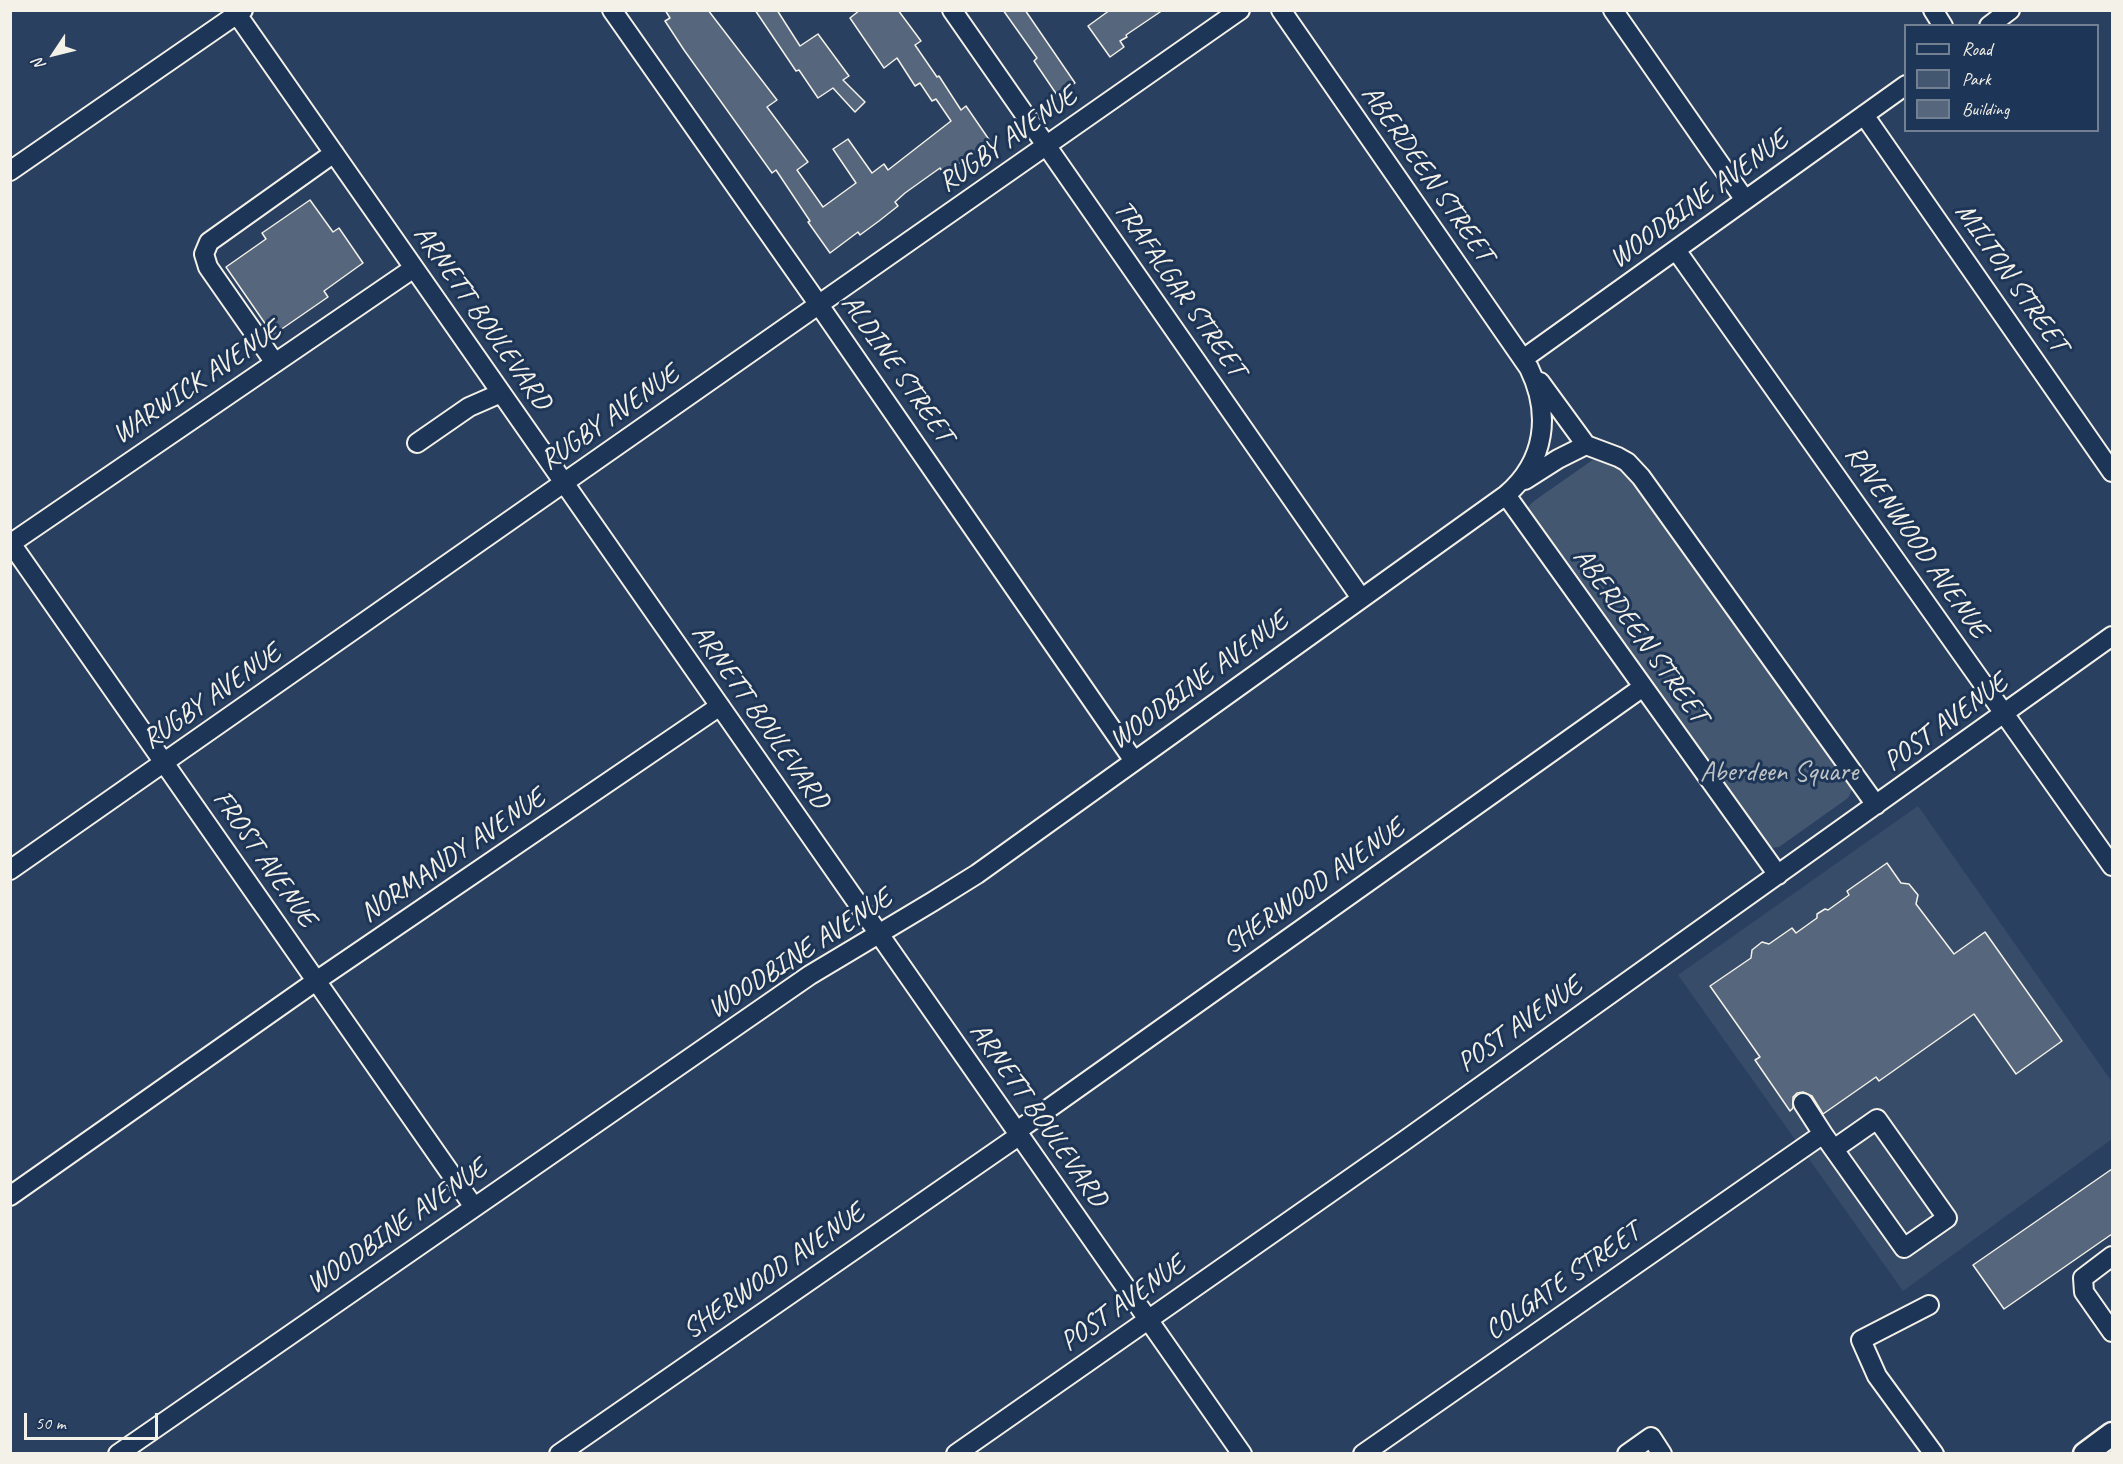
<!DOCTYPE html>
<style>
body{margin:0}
#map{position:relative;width:2123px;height:1464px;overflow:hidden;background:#2a4060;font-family:Caveat,sans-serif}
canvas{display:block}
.frame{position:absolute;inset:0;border:12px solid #f4f1e8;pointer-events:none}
.legend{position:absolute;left:1904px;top:24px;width:195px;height:108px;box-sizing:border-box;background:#1d3557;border:2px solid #738091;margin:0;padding:8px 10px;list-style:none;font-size:18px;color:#f4f1e8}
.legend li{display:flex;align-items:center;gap:12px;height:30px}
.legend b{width:30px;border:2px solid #738091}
.north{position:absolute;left:24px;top:24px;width:60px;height:60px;-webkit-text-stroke:4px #1d3557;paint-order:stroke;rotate:235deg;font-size:16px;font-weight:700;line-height:24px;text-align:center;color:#f4f1e8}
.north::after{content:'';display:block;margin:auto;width:21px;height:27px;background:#f4f1e8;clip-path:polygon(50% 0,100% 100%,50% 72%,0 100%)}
.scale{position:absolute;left:24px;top:1413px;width:134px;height:27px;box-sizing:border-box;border:3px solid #f4f1e8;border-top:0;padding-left:8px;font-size:18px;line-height:21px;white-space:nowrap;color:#f4f1e8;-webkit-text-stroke:4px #1d3557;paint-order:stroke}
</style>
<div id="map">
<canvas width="2123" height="1464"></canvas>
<div class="frame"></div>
<ul class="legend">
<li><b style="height:8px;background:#1d3557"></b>Road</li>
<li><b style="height:16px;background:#445771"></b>Park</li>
<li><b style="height:16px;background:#56677d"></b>Building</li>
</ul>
<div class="north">N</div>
<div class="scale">50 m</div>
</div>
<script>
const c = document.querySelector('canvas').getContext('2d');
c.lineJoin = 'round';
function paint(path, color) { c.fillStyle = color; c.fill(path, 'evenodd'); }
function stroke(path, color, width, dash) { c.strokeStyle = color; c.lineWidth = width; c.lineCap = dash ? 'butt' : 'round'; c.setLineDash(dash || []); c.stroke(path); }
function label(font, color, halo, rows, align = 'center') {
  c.font = font + ' Caveat,sans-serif'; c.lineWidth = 6; c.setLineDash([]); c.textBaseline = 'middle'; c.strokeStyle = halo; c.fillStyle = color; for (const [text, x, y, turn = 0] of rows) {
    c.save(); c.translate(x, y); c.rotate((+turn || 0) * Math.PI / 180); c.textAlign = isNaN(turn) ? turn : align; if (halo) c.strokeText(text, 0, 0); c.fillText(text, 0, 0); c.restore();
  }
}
paint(new Path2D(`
 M1918,806L2112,1082V1139L1903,1291L1678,975Z`), '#374c69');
paint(new Path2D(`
 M1594,459L1616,466L1632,481L1853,788L1848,798L1779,847L1770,848L1527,508L1534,501Z`), '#445771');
const building = new Path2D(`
 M665,10H708L777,100L767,107L808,162L797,170L823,207L856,183L833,149L848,139L872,173L884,164L888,170L951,121L936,99L932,101L920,83L915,86L897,58L884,68L850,18L860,10H898L921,41L915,45L937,77L939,76L961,110L966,106L990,141L944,174L940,168L905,193L895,202L898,206L879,221L860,235L858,232L830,253L808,222L810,221L776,170L772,173L684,50L665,21L670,18Z
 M755,10H777L800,46L818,34L849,76L843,80L865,102L855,112L833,88L818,98L799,70L796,71Z
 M1003,10H1025L1075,83L1057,95L1034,61L1037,58Z
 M1110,10H1163L1126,35L1127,37L1120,41L1124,47L1110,57L1088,26Z
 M310,200L333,232L339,228L363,263L324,291L328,297L273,335L226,267L266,239L262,233Z
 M1887,863L1901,883L1909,884L1918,895L1916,904L1954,954L1985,932L2062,1041L2016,1074L1974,1014L1879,1081L1876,1077L1823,1114L1812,1096L1803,1092L1797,1093L1793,1097V1108L1790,1111L1755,1060L1760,1057L1710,986L1751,958L1752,950L1762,942L1769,944L1792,928L1796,933L1817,918V914L1825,909L1828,910L1849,895L1847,891Z
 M2112,1169V1234L2004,1309L1973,1265Z`);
paint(building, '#56677d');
stroke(building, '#f4f1e8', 1.5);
const minor = new Path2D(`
 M234,10L1242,1454
 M612,10L819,305L1134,761
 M952,10L1361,598
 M1613,10L1745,200
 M1933,10L1943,26
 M1989,26L2010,10
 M1864,115L2112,472
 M10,171L243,10
 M1676,250L2112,866
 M1523,359L1906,85
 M275,363L208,267L204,254L209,242L334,153
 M1540,382L1586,445L1618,457L1627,462L1641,477L1876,805
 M417,443L469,407L501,393
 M1525,480L1558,459L1586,445
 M1506,495L1778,875
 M10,542L474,1207
 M10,544L414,268
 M10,870L1240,10
 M1803,1103L1823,1134
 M1017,1131L1643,687
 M10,1196L316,981L720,706
 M2112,1256L2083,1278L2084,1292L2112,1332
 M1929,1305L1861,1340L1877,1376L1934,1454
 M118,1454L810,975L932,902L977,874L1506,495C1546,461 1551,413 1529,368L1281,10
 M559,1454L1020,1135
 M956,1454L1404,1141L2112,636
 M1363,1454L1823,1134L1904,1248L1947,1218L1877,1119L1834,1149
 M1627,1454L1651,1437L1662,1454`);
const major = new Path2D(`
 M2085,1454L2112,1434`);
stroke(minor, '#f4f1e8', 22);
stroke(major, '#f4f1e8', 27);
stroke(minor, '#1d3557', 18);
stroke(major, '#1d3557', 22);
label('28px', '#f4f1e8', '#1d3557', [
 ["RUGBY AVENUE",1008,140,-35],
 ["ABERDEEN STREET",1427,174,55],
 ["WOODBINE AVENUE",1699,200,-36],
 ["MILTON STREET",2011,278,55],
 ["TRAFALGAR STREET",1179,289,55],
 ["ARNETT BOULEVARD",482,318,55],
 ["ALDINE STREET",897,369,55],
 ["WARWICK AVENUE",197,383,-34],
 ["RUGBY AVENUE",610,418,-35],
 ["RAVENWOOD AVENUE",1916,542,55],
 ["ABERDEEN STREET",1640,636,54],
 ["WOODBINE AVENUE",1199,681,-36],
 ["RUGBY AVENUE",212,697,-35],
 ["ARNETT BOULEVARD",760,717,55],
 ["POST AVENUE",1946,723,-36],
 ["NORMANDY AVENUE",453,856,-34],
 ["FROST AVENUE",264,859,55],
 ["SHERWOOD AVENUE",1314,887,-35],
 ["WOODBINE AVENUE",800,954,-33],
 ["POST AVENUE",1520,1025,-35],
 ["ARNETT BOULEVARD",1038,1115,55],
 ["WOODBINE AVENUE",397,1227,-35],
 ["SHERWOOD AVENUE",774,1272,-35],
 ["COLGATE STREET",1563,1282,-35],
 ["POST AVENUE",1123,1304,-35]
]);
label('28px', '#bfc3c4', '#1d3557', [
 ["Aberdeen Square",1779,773]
]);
</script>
